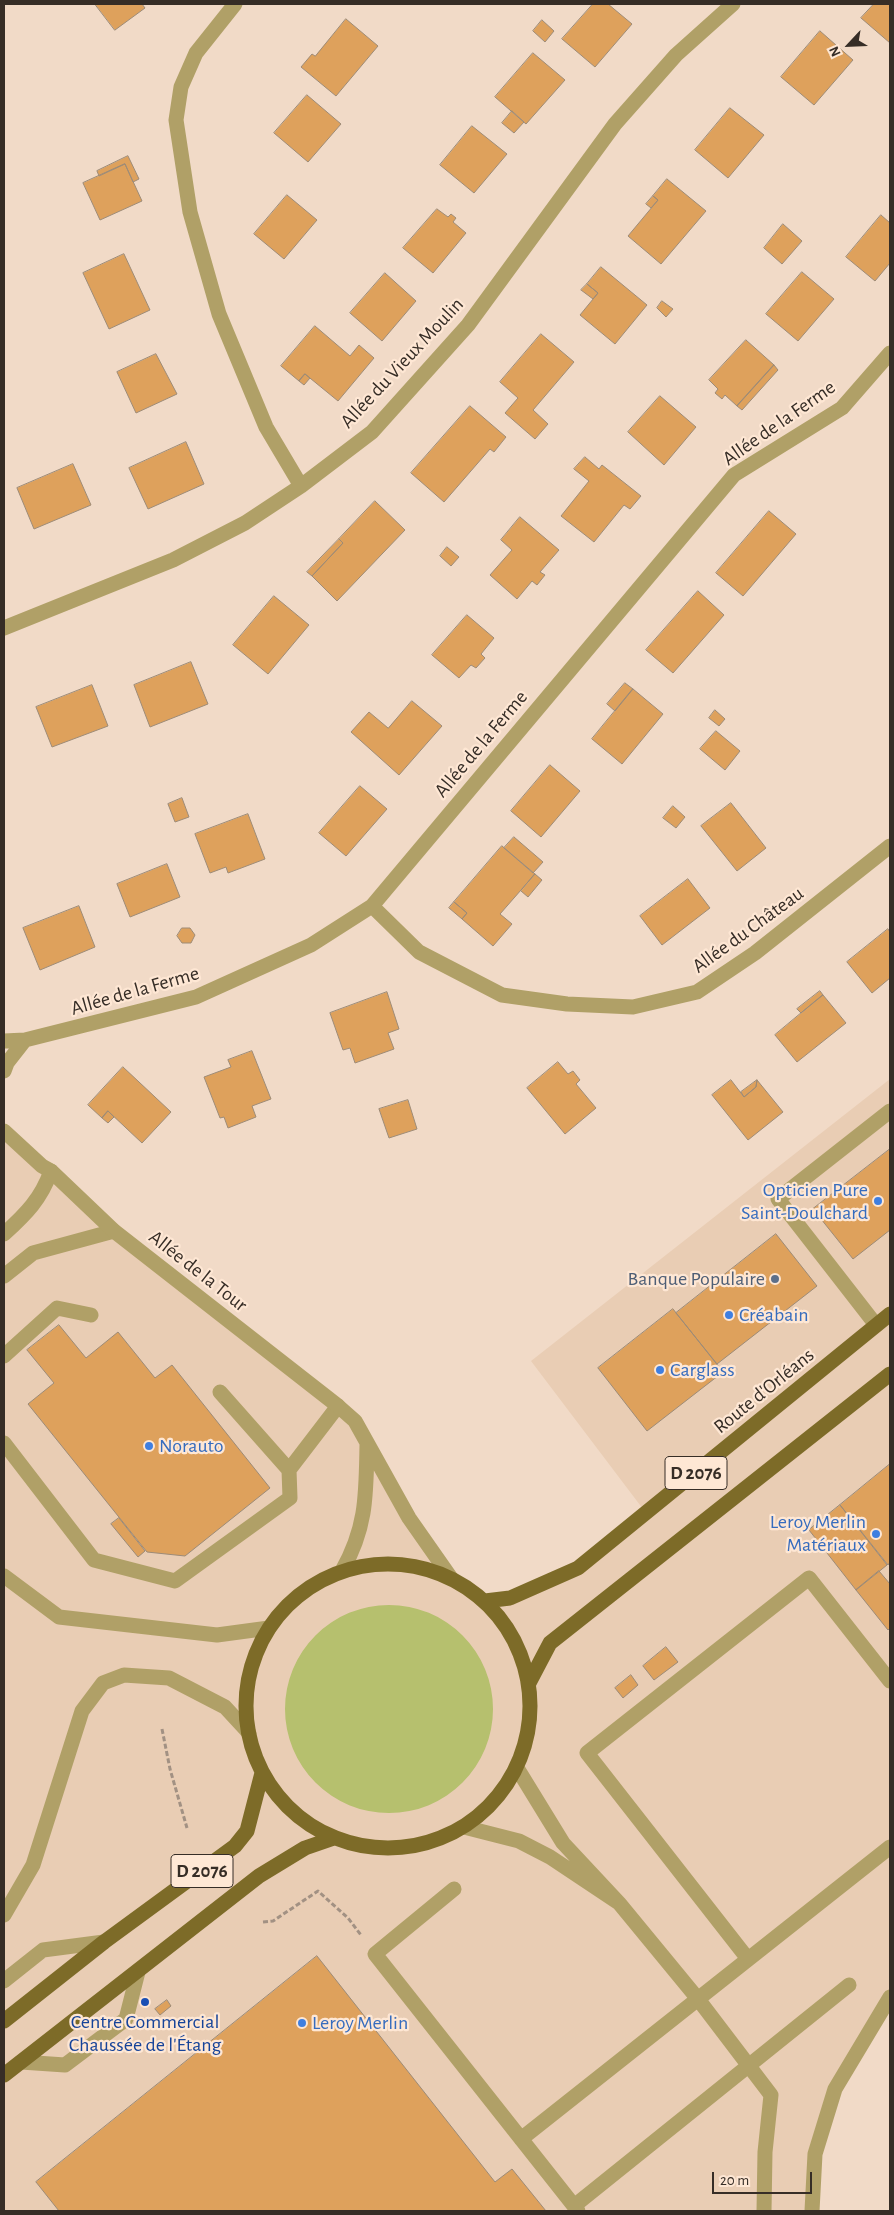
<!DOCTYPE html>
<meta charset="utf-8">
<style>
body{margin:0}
#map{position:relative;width:894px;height:2215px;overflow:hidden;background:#f1dac7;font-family:"Alegreya Sans",sans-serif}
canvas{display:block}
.frame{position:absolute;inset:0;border:5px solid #362d26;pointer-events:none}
.north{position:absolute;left:824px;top:20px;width:50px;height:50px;-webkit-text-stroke:4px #fee7d4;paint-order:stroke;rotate:245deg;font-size:14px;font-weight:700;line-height:20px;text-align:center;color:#362d26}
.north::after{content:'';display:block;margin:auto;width:18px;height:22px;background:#362d26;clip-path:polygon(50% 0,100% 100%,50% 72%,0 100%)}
.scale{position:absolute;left:712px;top:2172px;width:100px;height:22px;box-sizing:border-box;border:2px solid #362d26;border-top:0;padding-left:6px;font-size:15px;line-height:18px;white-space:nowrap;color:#362d26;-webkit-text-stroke:4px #fee7d4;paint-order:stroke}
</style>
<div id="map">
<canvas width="894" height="2215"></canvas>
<div class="frame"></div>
<div class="north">N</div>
<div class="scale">20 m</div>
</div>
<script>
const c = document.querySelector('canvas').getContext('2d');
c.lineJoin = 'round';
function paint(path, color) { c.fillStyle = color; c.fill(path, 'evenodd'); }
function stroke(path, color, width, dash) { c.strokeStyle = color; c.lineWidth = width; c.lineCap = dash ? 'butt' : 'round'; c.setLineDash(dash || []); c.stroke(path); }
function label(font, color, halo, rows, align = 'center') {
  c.font = font + ' "Alegreya Sans",sans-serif'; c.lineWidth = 4.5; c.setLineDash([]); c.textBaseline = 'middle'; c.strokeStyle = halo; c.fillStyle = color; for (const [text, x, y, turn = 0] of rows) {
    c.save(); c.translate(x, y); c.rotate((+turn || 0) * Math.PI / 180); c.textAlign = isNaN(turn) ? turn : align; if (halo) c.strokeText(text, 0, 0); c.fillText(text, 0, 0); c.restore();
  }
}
paint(new Path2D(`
 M890,1079V1997L835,2089L815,2154L812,2211H4V1131L338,1406L451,1578L485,1601L578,1568L646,1513L531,1361Z`), '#e9cdb4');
paint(new Path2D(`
 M285 1709a104 104 0 1 1 208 0a104 104 0 1 1-208 0Z`), '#b6c06e');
const building = new Path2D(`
 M95,4H142L145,8L115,30Z
 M593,4H608L632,24L595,67L562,39Z
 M874,4H890V43L861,18Z
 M346,19L378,46L336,96L301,67L312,54L315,56Z
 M542,20L554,31L545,42L533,31Z
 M820,31L853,60L814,105L781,77Z
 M533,53L565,80L526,124L495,97Z
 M307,95L341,124L308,162L274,133Z
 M730,108L764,135L728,178L695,150Z
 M512,111L524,122L514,133L502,123Z
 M472,126L507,154L474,193L440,165Z
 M128,156L139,179L133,182L125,164L99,176L97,171Z
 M125,164L142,201L100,220L83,183Z
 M667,179L706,211L661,264L628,236L658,200L653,196Z
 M287,195L317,220L284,259L254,234Z
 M653,196L658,200L651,208L646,204Z
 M437,209L448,217L451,214L456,218L453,222L466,233L433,273L403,248Z
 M881,215L890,223V263L875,281L846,257Z
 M783,224L802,241L782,264L764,248Z
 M124,254L150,310L109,329L83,273Z
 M601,267L647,305L615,344L580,315L598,293L587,284Z
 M802,272L834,299L798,341L766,314Z
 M385,273L416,301L382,341L350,313Z
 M587,284L598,293L593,299L581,290Z
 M662,301L673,309L666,317L657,308Z
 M315,326L350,356L359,345L374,358L338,401L305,374L299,381L281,366Z
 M541,334L574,362L533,410L548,424L535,439L505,413L518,398L500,382Z
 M746,340L774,365L737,406L725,395L722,399L715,393L718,389L709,380Z
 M156,354L177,394L136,413L117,372Z
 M774,365L778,370L742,410L737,406Z
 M305,374L310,378L304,385L299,381Z
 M660,396L696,427L664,465L628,432Z
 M470,406L506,437L494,452L490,449L444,502L411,473Z
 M186,442L204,484L148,509L129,468Z
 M585,457L599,469L602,465L641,496L630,509L624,505L594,542L561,516L589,481L574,469Z
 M73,464L91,505L34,529L17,488Z
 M375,501L405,530L337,601L312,576L343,543L339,539Z
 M769,511L796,534L743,596L716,573Z
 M520,517L559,550L540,572L545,575L537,585L532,581L517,599L490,575L512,550L501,540Z
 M339,539L343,543L312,576L307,572Z
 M447,547L459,557L451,566L440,556Z
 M698,591L724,615L673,673L646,650Z
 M274,596L309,625L268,674L233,645Z
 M467,615L494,638L481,654L485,658L476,668L471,665L459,678L432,655Z
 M191,662L208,704L150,727L134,685Z
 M625,683L633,689L615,711L607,704Z
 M92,685L108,726L52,747L36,707Z
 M633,689L663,714L622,764L592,739Z
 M412,701L442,726L399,775L351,732L369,712L388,728Z
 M715,710L725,719L719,726L709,718Z
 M716,731L740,751L725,770L700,749Z
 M550,765L580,791L541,837L511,811Z
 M360,786L387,809L346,856L319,833Z
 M182,798L189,817L175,822L168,804Z
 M731,803L766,848L737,871L701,826Z
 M673,806L685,817L676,828L663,818Z
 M248,814L265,859L228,873L226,867L210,873L195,834Z
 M514,837L543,862L533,873L504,848Z
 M502,846L535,874L500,914L512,924L493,946L462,919L467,913L454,902Z
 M167,864L180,897L130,917L117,884Z
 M535,874L542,880L528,897L521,891Z
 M688,879L710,908L662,945L640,916Z
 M454,902L467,913L462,919L449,908Z
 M79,906L95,947L40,970L23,928Z
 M182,928H190L195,935L191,943H182L177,936Z
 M888,929L890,932V978L872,993L847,962Z
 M820,991L823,995L801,1013L797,1009Z
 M387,992L399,1029L388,1033L394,1049L355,1063L350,1048L343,1050L330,1013Z
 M823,995L846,1023L797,1062L775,1035Z
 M252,1051L271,1099L252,1106L256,1117L228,1128L224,1117L220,1118L204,1077L231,1067L228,1060Z
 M558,1062L568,1074L573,1071L580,1080L576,1084L596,1108L565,1134L527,1088Z
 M123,1067L171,1112L142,1143L108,1111L102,1118L88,1105Z
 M731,1080L744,1097L756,1087L757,1080L783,1112L748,1140L712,1095Z
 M757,1080L756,1087L744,1097L741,1092Z
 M408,1100L417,1129L389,1138L379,1109Z
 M108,1111L114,1117L108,1123L102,1118Z
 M890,1149V1230L853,1259L813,1209Z
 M776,1234L817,1286L717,1364L676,1313Z
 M673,1309L723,1372L647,1431L598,1368Z
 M59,1325L86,1358L118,1332L155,1378L172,1365L270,1488L185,1556L147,1552L28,1404L54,1383L27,1350Z
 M890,1464V1562L888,1565L840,1505Z
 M840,1505L887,1565L856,1590L809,1530Z
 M119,1518L145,1551L138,1557L111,1524Z
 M879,1571L890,1584V1628L888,1630L856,1590Z
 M666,1647L678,1662L654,1680L643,1666Z
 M631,1675L638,1685L623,1698L615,1688Z
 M317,1956L495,2182L512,2169L546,2211H59L36,2182Z
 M167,2000L171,2006L160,2015L155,2009Z`);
paint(building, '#dea15c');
stroke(building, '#9d8b77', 1);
stroke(new Path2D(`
 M162,1729L170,1769L187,1828
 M263,1922L273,1921L318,1891L348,1918L361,1935`), '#a29183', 3, [5, 2.5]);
stroke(new Path2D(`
 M4,1234C26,1214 41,1199 51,1171
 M4,1276L33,1253L114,1231
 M876,1325L778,1199L890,1111
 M4,1356L57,1308L91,1315
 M4,1443L94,1560L175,1581L290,1498L289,1470L220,1392
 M289,1470L338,1406
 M4,1576L59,1617L217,1635L269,1628
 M464,1827L519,1841L550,1857L619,1903L563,1843L517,1768
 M454,1889L375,1954L578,2211
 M619,1903L698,1999L771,2095L765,2152L764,2211
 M4,1915L33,1865L82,1711L103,1683L124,1675L169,1678L225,1707L249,1733
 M748,1959L587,1753L809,1578L890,1681
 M4,1981L43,1950L104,1942
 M21,2062L65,2065L126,2019L138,1972
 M521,2139L890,1847
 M574,2206L849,1985`), '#b0a067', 15);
stroke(new Path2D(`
 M235,4L196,53L181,87L176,120L190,212L219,314L266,427L301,486
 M4,628L173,560L245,523L301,486L372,432L468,325L615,124L676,55L733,4
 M372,906L419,952L502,995L567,1004L633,1007L697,992L755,953L890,846
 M4,1041L25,1040L196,997L311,945L372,906L734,475L842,408L890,353
 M4,1071L7,1063L25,1040
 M4,1131L42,1166L51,1171L114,1231L338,1406L355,1421L409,1518L451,1578
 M342,1571C367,1527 366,1494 367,1445
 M812,2211L815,2154L835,2089L890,1997`), '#b0a067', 15);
stroke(new Path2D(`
 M246 1706a142 142 0 1 1 284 0a142 142 0 1 1-284 0Z
 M485,1601L510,1598L578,1568L890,1314
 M529,1683L550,1643L890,1374
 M4,2021L104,1942L235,1846L247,1831L262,1773
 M4,2075L259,1876L305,1848L334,1838`), '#7d6b28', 15);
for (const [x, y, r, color] of [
 [878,1201,5,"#3f7fe0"],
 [775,1279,5,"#5c6f8a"],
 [729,1315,5,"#3f7fe0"],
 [660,1370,5,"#3f7fe0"],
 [149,1446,5,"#3f7fe0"],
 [876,1534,5,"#3f7fe0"],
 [145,2002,5,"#1a4fb4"],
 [302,2023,5,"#3f7fe0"]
]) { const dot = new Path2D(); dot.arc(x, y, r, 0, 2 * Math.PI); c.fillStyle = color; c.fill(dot); stroke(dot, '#fee7d4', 2); }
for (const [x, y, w] of [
 [696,1473,62],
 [202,1871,62]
]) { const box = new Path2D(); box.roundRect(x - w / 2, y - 16.5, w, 33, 4); c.fillStyle = '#fee7d4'; c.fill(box); stroke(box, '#362d26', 1); }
label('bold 19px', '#362d26', null, [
 ["D 2076",696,1473],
 ["D 2076",202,1871]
]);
label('20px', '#362d26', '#fee7d4', [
 ["Allée du Vieux Moulin",402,363,-47],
 ["Allée de la Ferme",779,423,-35],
 ["Allée de la Ferme",481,744,-50],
 ["Allée du Château",748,930,-36],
 ["Allée de la Ferme",135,991,-16],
 ["Allée de la Tour",198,1271,38],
 ["Route d'Orléans",764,1391,-39]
]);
label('20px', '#366cbe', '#fee7d4', [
 ["Opticien Pure",868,1190,"right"],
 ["Saint-Doulchard",868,1213,"right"],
 ["Créabain",739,1315],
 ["Carglass",670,1370],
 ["Norauto",159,1446],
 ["Leroy Merlin",866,1522,"right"],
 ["Matériaux",866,1545,"right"],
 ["Leroy Merlin",312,2023]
], 'left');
label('20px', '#4e5e75', '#fee7d4', [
 ["Banque Populaire",765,1279]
], 'right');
label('20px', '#164399', '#fee7d4', [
 ["Centre Commercial",145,2022],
 ["Chaussée de l'Étang",145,2045]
]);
</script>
